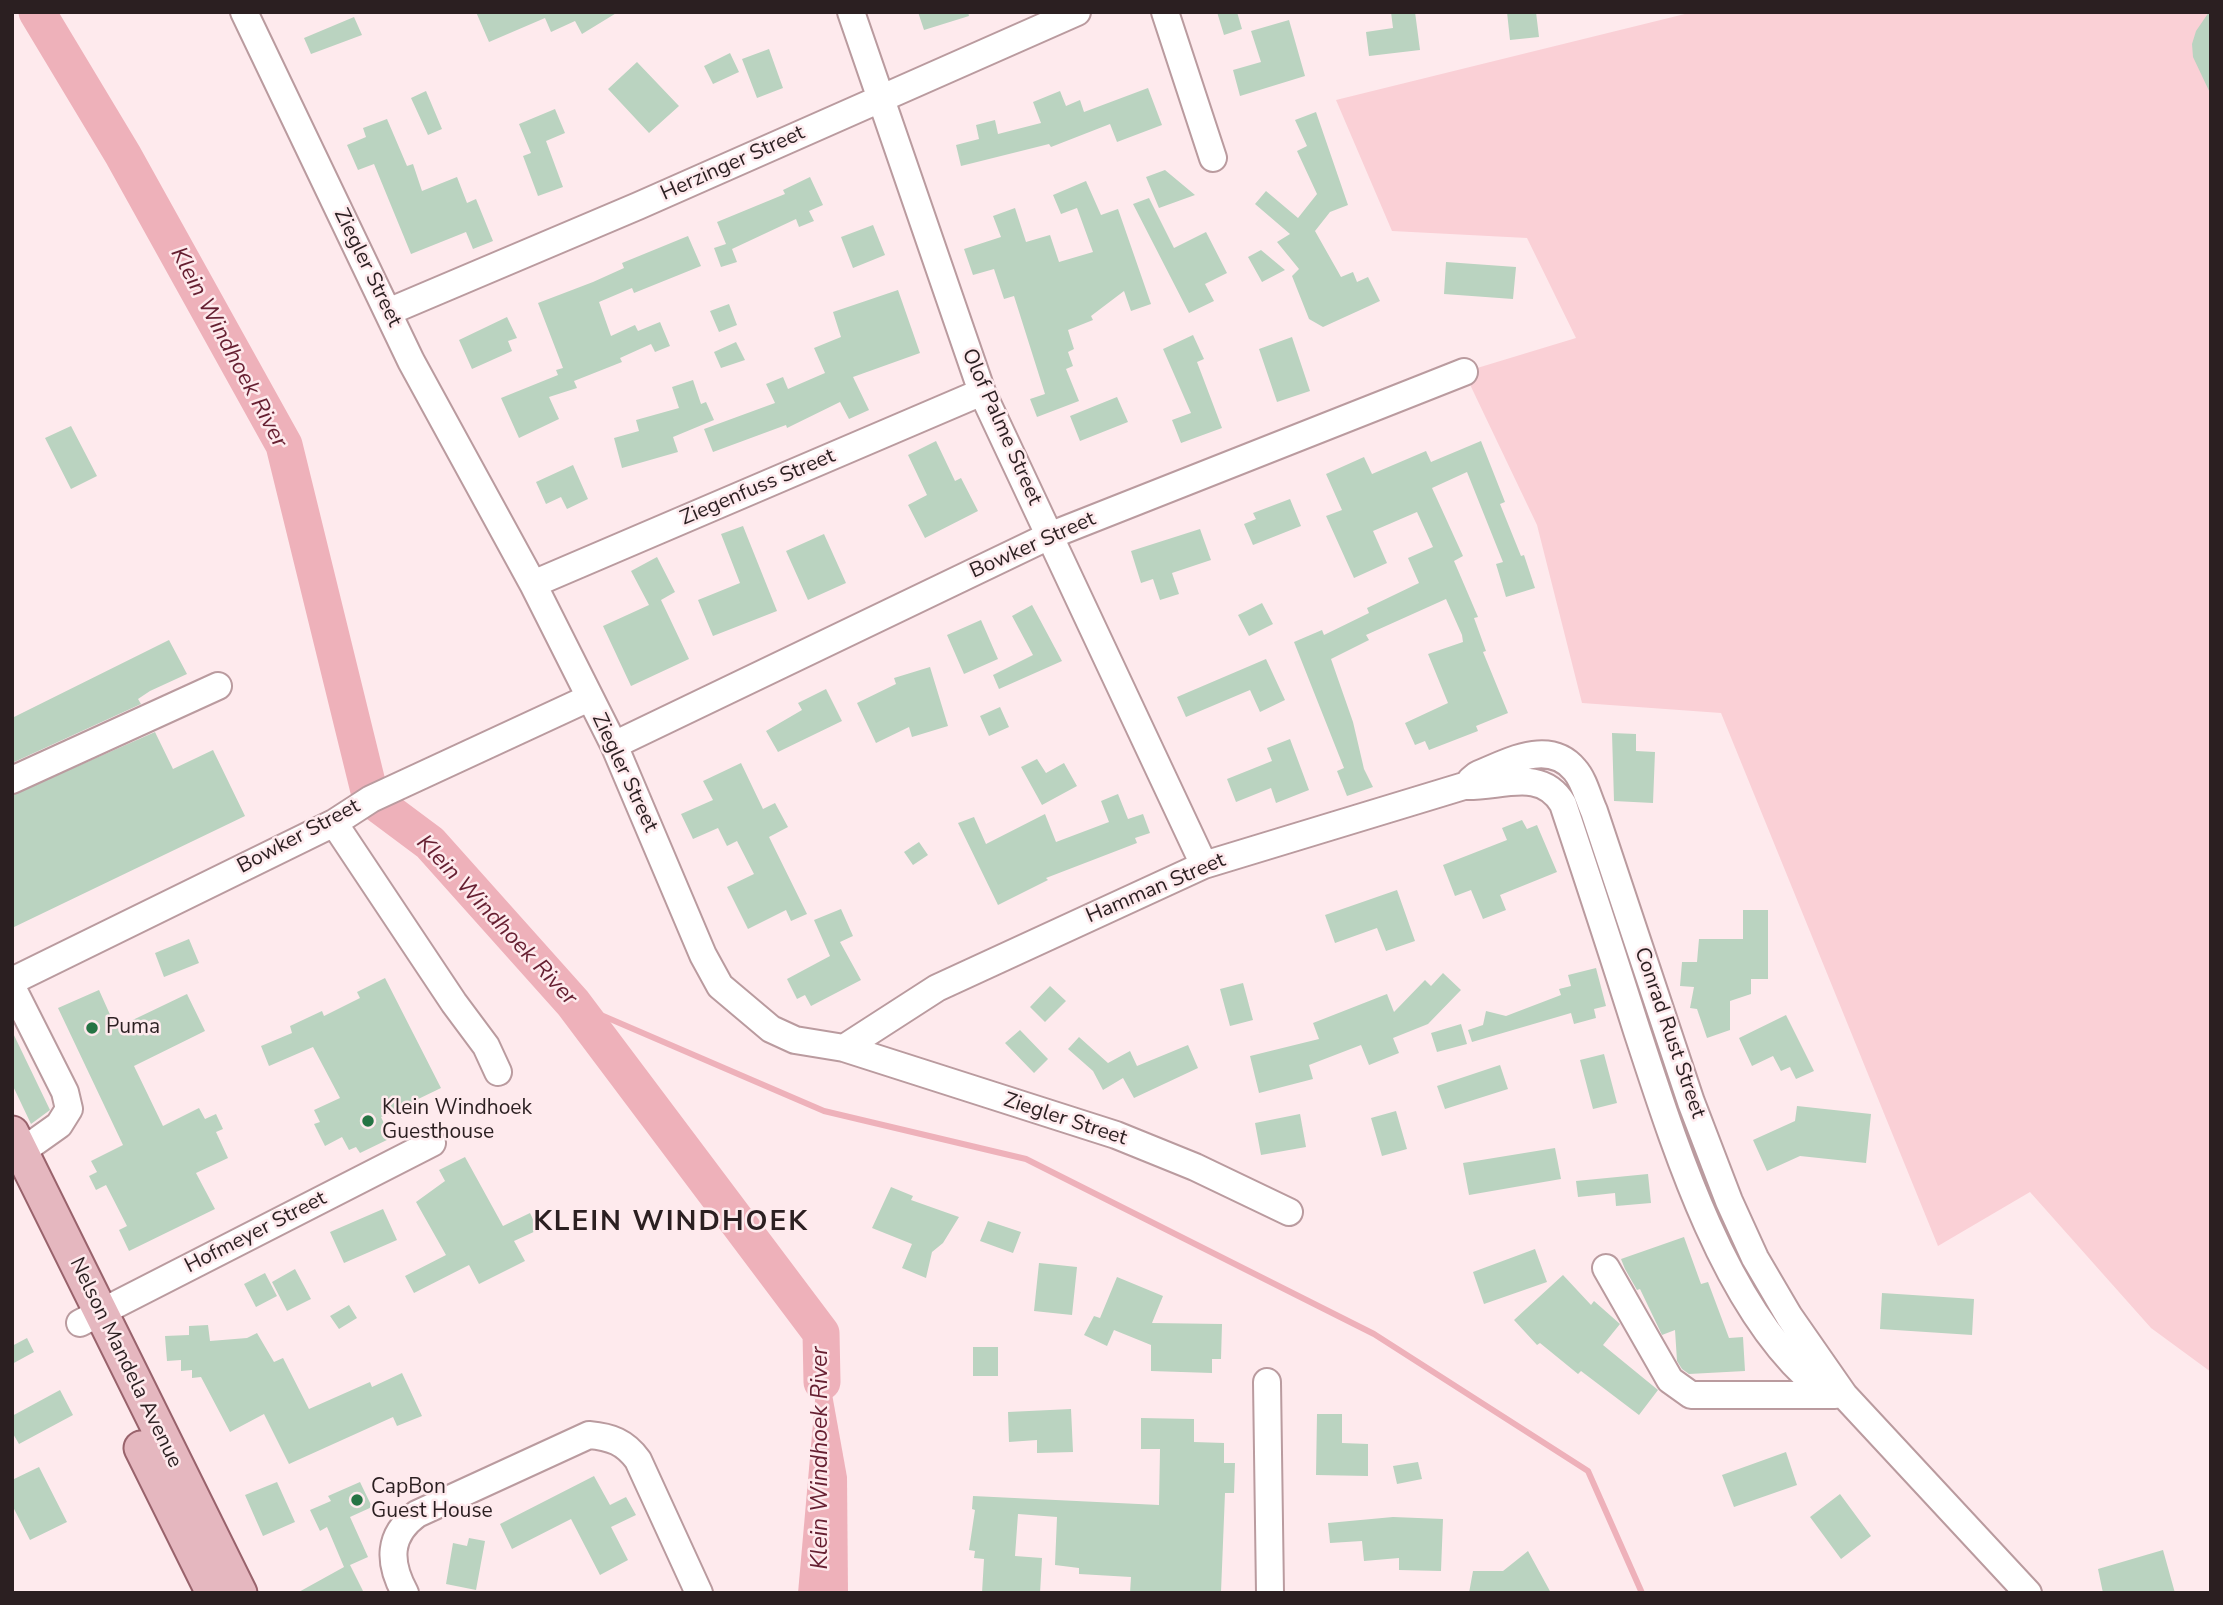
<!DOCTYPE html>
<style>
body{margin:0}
#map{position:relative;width:2223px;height:1605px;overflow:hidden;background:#feeaed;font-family:"Nunito Sans",sans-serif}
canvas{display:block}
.frame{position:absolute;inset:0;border:14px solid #2b1f21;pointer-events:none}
</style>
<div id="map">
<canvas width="2223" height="1605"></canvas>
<div class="frame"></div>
</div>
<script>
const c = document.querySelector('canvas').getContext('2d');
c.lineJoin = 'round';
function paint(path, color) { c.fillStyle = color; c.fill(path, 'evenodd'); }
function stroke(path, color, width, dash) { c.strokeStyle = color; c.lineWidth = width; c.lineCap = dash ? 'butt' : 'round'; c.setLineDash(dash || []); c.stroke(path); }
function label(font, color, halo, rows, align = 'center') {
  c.font = font + ' "Nunito Sans",sans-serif'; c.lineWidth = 5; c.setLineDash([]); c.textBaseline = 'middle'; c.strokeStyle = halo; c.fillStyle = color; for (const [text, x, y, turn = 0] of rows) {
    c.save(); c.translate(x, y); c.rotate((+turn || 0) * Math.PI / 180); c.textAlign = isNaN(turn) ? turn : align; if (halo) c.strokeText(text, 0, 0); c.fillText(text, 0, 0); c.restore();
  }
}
paint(new Path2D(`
 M1693,12H2211V1372L2151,1328L2030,1192L1938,1246L1721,713L1582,703L1537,525L1464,372L1576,338L1527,238L1392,231L1336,100Z`), '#fad0d6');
paint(new Path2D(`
 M821,1333L847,1477L848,1593H798Z`), '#eeb1ba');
stroke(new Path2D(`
 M573,1003L824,1111L1026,1159L1374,1334L1588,1471L1642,1593`), '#eeb1ba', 6);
stroke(new Path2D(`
 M37,12L123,155L284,445L371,799L430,843L573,1003L821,1333L822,1382`), '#eeb1ba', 37);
paint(new Path2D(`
 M476,12H618L582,34L575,21L551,32L545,18L489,42Z
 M918,12H968L969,16L924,30Z
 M1217,12H1237L1242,29L1224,35Z
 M1391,12H1415L1420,50L1369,56L1366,32L1393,28Z
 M1507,12H1536L1539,37L1510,40Z
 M2209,12H2211V95L2193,57L2192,44L2196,31Z
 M354,17L362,35L311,54L304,38Z
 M1289,20L1305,76L1240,96L1233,70L1261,62L1251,31Z
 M769,49L783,88L757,98L742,59Z
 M730,53L739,72L713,84L704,66Z
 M637,62L679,106L649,133L608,89Z
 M1148,88L1162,125L1117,142L1110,124L1051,147L1049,144L961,166L956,145L979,139L976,125L995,120L998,134L1041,123L1033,102L1060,91L1066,106L1080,100L1084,112Z
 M426,91L442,129L428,135L411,98Z
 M555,109L565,133L546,141L563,187L538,196L523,156L531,153L519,124Z
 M1316,112L1348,205L1330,212L1315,231L1341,277L1353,272L1357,282L1368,277L1380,301L1323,327L1309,319L1292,276L1299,269L1277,242L1290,234L1255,204L1266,191L1298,218L1317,194L1297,151L1307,146L1295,120Z
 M387,119L407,166L413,164L422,191L457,177L467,203L476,199L493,241L473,249L466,232L411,254L374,164L358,170L347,145L366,137L363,128Z
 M1165,170L1195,195L1159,208L1146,177Z
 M810,177L823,205L809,211L814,221L799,227L796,219L732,249L737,262L721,267L714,248L726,244L717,222L785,194L783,190Z
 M1086,181L1101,215L1118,209L1151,304L1131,311L1124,291L1091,316L1093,320L1068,330L1074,349L1068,352L1073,366L1066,369L1079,401L1037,417L1030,399L1045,394L1014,296L1004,299L994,269L973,275L964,249L1001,237L993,216L1015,208L1026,242L1050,235L1059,262L1093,252L1077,208L1061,214L1053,195Z
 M1149,198L1174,248L1206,232L1227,273L1205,284L1214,301L1189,313L1133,204Z
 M873,225L885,255L853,268L841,237Z
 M688,236L701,266L634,293L632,288L599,302L611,336L635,325L638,331L660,322L670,346L655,352L651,344L620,358L622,362L574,381L577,388L549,397L559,419L519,438L501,398L558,375L556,370L563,368L538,303L593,282L624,268L622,263Z
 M1261,250L1285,270L1262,282L1248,257Z
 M1446,262L1516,267L1513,299L1444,294Z
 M898,290L920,353L853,377L869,410L849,419L840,402L787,428L786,425L713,452L704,429L775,403L766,384L783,377L788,389L825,373L814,348L841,337L833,312Z
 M729,304L737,325L719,332L710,311Z
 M507,317L517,338L508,341L512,351L472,369L459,340Z
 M1193,335L1204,359L1197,362L1222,428L1181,443L1172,420L1191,413L1163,349Z
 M1292,337L1310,391L1277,402L1259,349Z
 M736,342L745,360L721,368L714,352Z
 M693,380L701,404L706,402L714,420L673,437L678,452L622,468L614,438L639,431L636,420L679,408L672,387Z
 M1117,397L1128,422L1080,441L1070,416Z
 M71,426L97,476L71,489L45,438Z
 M936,441L955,481L961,478L978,511L925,538L908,505L927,495L908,455Z
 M1481,441L1505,502L1500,504L1521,556L1524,555L1535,588L1506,597L1496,564L1503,562L1467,472L1432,488L1463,556L1454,561L1478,617L1474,618L1486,651L1483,652L1508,713L1476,726L1478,731L1429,750L1425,741L1415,745L1405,723L1448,703L1428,654L1463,642L1462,635L1446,599L1366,635L1369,640L1331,659L1353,722L1364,769L1373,787L1347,796L1337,771L1344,768L1294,642L1322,630L1324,635L1369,613L1367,608L1419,583L1408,558L1433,547L1417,512L1373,531L1387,563L1354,578L1326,516L1342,510L1326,474L1364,457L1372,474L1426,451L1431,462Z
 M573,465L588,499L567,509L561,497L546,504L536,482Z
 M1290,499L1301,526L1253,545L1244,524L1256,519L1253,513Z
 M743,526L777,611L713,636L698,600L740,583L721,534Z
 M1200,529L1211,560L1172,573L1179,594L1160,600L1153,579L1141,583L1131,551Z
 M824,534L846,583L808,600L786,551Z
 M657,557L675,592L661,600L689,659L631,686L603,626L649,605L631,571Z
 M1262,603L1273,624L1249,636L1238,615Z
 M1032,605L1062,661L999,689L993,675L1033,655L1012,616Z
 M981,620L998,659L964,674L947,635Z
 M169,640L187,674L150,691L138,699L141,704L12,763V718Z
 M1266,659L1285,700L1260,712L1250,690L1186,717L1177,697Z
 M930,667L948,726L912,737L909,727L876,743L857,703L896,684L894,678Z
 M826,689L842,721L778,752L766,731L802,710L798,703Z
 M1000,707L1009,727L989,736L980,716Z
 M155,732L173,769L213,750L245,816L12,928V795Z
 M1612,733L1636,734V751L1655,752L1653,803L1614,801Z
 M1290,739L1309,790L1276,803L1271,788L1236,802L1227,779L1272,761L1267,748Z
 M1037,759L1046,773L1064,763L1077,786L1042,805L1021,767Z
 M741,763L763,809L775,803L788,827L769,837L807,914L791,921L786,910L748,929L727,887L754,874L737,841L727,846L718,828L693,839L681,814L713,800L703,781Z
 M1118,794L1128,819L1143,814L1150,833L1135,838L1137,843L1046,878L1048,880L998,905L958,823L974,817L986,844L1045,814L1056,842L1109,822L1101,801Z
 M1522,820L1527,829L1537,825L1557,872L1500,895L1506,910L1483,919L1471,890L1455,896L1443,865L1507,840L1502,828Z
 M919,842L928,855L913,865L904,852Z
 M1397,890L1415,941L1386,951L1377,928L1335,943L1325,915Z
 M841,909L853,936L840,942L861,980L811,1006L805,995L797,999L787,979L830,956L814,920Z
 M1743,910H1768V979H1751V994L1730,1001V1030L1707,1038L1697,1009L1690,1008L1694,987L1680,986L1682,962H1697L1699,939H1743Z
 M189,939L199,963L164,977L155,953Z
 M1596,968L1606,1006L1594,1009L1596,1018L1574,1024L1571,1013L1472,1042L1468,1030L1483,1025L1486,1011L1506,1016L1561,995L1559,989L1571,986L1568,975Z
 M1443,973L1461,990L1428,1024L1393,1038L1399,1053L1369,1065L1361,1045L1309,1065L1313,1079L1259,1093L1250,1056L1319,1039L1313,1023L1387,994L1394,1012L1425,980L1431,986Z
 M385,978L441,1088L381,1117L391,1138L360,1153L356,1147L349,1150L342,1137L325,1146L314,1124L320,1122L314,1110L340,1098L313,1047L269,1066L261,1046L292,1033L290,1026L322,1011L324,1016L360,998L357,992Z
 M1243,983L1253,1020L1230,1026L1220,989Z
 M1050,986L1066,1001L1045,1022L1030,1007Z
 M99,990L116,1028L187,994L205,1031L134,1066L163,1126L199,1108L205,1119L216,1114L223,1129L216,1132L228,1158L196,1173L215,1209L129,1251L119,1230L127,1226L106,1185L96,1190L89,1176L97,1172L91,1161L123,1145L58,1008Z
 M1786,1015L1814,1071L1796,1079L1790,1067L1781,1071L1773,1056L1752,1066L1739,1038Z
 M1461,1024L1467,1044L1437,1052L1431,1033Z
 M1020,1030L1048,1059L1034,1073L1005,1043Z
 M12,1031L50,1110L31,1124L12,1084Z
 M1079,1037L1108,1063L1130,1051L1137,1066L1188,1045L1198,1068L1134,1098L1123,1078L1103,1090L1093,1071L1068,1049Z
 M1604,1054L1617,1103L1593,1109L1580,1060Z
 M1500,1065L1508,1089L1445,1109L1437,1086Z
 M1797,1106L1871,1114L1866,1163L1800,1156L1767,1171L1753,1140L1795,1121Z
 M1396,1111L1407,1149L1382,1156L1371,1118Z
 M1300,1114L1306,1147L1261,1155L1255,1123Z
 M1555,1148L1561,1179L1469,1195L1463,1163Z
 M465,1157L503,1226L530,1213L538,1230L514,1241L525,1261L479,1284L469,1265L414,1293L405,1276L446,1255L416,1202L445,1181L439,1170Z
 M1648,1174L1651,1203L1616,1206L1615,1193L1578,1197L1576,1181Z
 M891,1187L913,1196L911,1200L959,1217L943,1243L932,1252L926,1278L902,1268L912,1244L872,1228Z
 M383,1209L397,1240L344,1263L330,1232Z
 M988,1221L1021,1232L1013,1253L980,1241Z
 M1684,1237L1701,1284L1708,1282L1729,1338L1743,1337L1745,1371L1689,1374L1682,1369L1677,1361L1675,1330L1662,1335L1640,1289L1637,1290L1625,1269L1621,1259Z
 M1535,1249L1547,1282L1484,1304L1473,1272Z
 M1039,1263L1077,1267L1072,1315L1034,1311Z
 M295,1269L311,1299L287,1311L272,1282Z
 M265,1273L277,1296L256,1307L244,1284Z
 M1563,1275L1591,1305L1594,1301L1620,1324L1603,1345L1658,1390L1639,1415L1581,1371L1578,1374L1540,1343L1537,1345L1514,1320Z
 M1117,1277L1163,1296L1152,1323L1222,1324L1221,1359H1212V1373L1151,1371V1345L1114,1330L1107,1346L1084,1335L1094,1316L1100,1318Z
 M1882,1293L1974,1299L1972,1335L1880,1329Z
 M349,1305L357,1318L339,1329L330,1316Z
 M208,1325L210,1341L247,1338L257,1333L274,1362L283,1358L309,1409L370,1382L372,1387L402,1373L422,1416L397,1426L393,1417L289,1464L264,1414L230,1432L201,1377L192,1378V1370L181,1371V1360L167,1361L165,1336L189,1335V1326Z
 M27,1338L34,1352L12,1364V1346Z
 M973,1347H998V1376H973Z
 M60,1390L73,1415L19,1444L12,1432V1416Z
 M1071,1409L1073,1452L1037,1453V1440L1009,1442L1008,1412Z
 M1317,1414H1342V1443L1368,1444V1476L1316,1475Z
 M1141,1418L1194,1419V1442L1224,1443V1463H1235L1234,1493H1225L1221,1592L1130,1593L1131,1577L1079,1574V1568L1055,1565L1057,1517L1018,1514L1015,1556L1042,1558L1040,1593H982L984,1559L974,1558L975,1551L969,1550L975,1510L972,1509L973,1496L1159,1505L1160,1449H1141Z
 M1786,1452L1797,1485L1734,1507L1722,1475Z
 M1418,1462L1422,1479L1397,1484L1393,1466Z
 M39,1467L67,1522L30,1540L12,1505V1480Z
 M594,1476L610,1505L626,1497L636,1515L611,1527L628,1560L600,1575L571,1519L512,1549L500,1524Z
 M277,1482L295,1522L263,1536L245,1495Z
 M360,1482L372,1507L350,1517L368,1557L350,1565L364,1593H297L344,1567L327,1527L320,1531L310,1510L331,1501L328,1496Z
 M1840,1494L1871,1536L1841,1559L1810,1517Z
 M1393,1517L1443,1519L1441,1571L1399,1570V1558L1364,1561L1362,1541L1330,1543L1328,1523Z
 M469,1538L485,1541L476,1590L446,1584L453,1543L467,1546Z
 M2163,1550L2175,1593H2103L2098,1569Z
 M1528,1551L1551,1593H1469L1473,1571H1503Z`), '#bad3c0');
const minor = new Path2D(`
 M244,12L411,361L533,584L614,745L703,955L720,986L771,1029L795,1040L844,1048L1116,1135L1195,1167L1289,1212
 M851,12L982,392L1204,865
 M1165,12L1213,158
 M388,312L638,206L1077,12
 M533,584L982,392
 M614,745L1049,536L1464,372
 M12,780L218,686
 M1471,780L1477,775C1506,763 1549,738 1575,770C1584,780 1588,798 1594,811L1691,1102L1729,1201L1755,1258L1789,1316L1844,1395L2028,1593
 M334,823L454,1003L486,1046L498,1072
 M12,981L334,823L371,799L589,698
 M12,987L65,1092L69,1109L59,1125L21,1152
 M844,1048L937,988L1204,865L1464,786C1499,788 1541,766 1563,804C1588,879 1613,955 1637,1031C1673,1140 1720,1295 1806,1376C1816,1384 1832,1389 1844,1395
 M1606,1268L1670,1380L1691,1395H1835
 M80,1323L432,1143
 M1267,1382L1270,1593
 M405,1593C388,1562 388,1535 417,1514L589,1435C611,1437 625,1442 638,1460L699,1593`);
const major = new Path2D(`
 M12,1133L240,1593
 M141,1448L213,1593`);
stroke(minor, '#ba9b9f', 30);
stroke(major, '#99636c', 37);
stroke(minor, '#fff', 26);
stroke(major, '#e5b7bf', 33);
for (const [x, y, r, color] of [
 [92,1028,7,"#257444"],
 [368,1121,7,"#257444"],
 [357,1500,7,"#257444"]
]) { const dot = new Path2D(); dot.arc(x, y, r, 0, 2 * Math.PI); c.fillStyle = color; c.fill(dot); stroke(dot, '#feeaed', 2.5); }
label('21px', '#2b1f21', '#feeaed', [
 ["Herzinger Street",733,164,-24],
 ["Ziegler Street",367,268,64],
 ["Olof Palme Street",1001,427,66],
 ["Ziegenfuss Street",758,488,-23],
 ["Bowker Street",1033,546,-24],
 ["Ziegler Street",624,773,65],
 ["Bowker Street",299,837,-28],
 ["Hamman Street",1156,889,-23],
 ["Conrad Rust Street",1669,1033,71],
 ["Ziegler Street",1065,1120,18],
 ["Hofmeyer Street",256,1233,-27],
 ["Nelson Mandela Avenue",125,1363,64]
]);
label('21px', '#2b1f21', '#feeaed', [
 ["Puma",106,1028],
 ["Klein Windhoek",382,1109],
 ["Guesthouse",382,1133],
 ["CapBon",371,1488],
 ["Guest House",371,1512]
], 'left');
label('italic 23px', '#661f31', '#feeaed', [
 ["Klein Windhoek River",228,348,62],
 ["Klein Windhoek River",496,921,47],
 ["Klein Windhoek River",821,1458,-90]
]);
c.letterSpacing = '2px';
label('bold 28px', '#2b1f21', '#feeaed', [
 ["KLEIN WINDHOEK",671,1223]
]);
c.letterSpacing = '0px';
</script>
